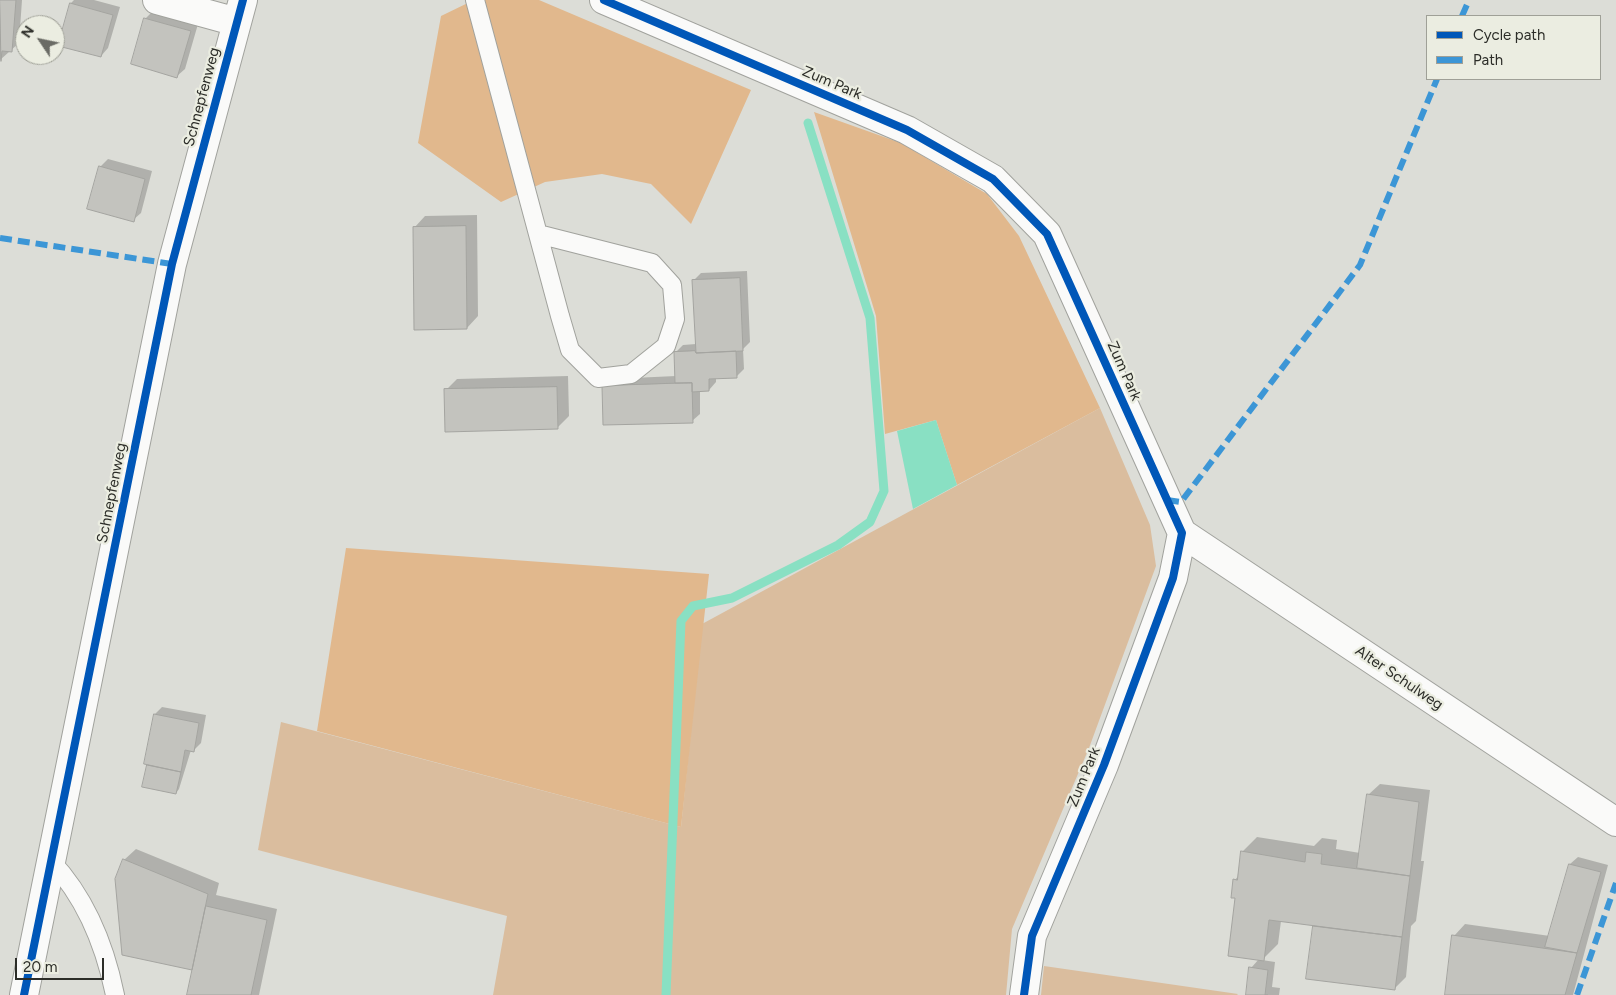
<!DOCTYPE html>
<style>
body{margin:0}
#map{position:relative;width:1616px;height:995px;overflow:hidden;background:#dcddd7;font-family:Figtree,sans-serif}
canvas{display:block}
.legend{position:absolute;left:1426px;top:15px;width:175px;height:65px;box-sizing:border-box;background:#ebede1;border:1px solid #9fa097;margin:0;padding:6px 9px;list-style:none;font-size:15px;color:#2c2d28}
.legend li{display:flex;align-items:center;gap:10px;height:25px}
.legend b{width:25px;border:1px solid #9fa097}
.north{position:absolute;left:15px;top:15px;width:50px;height:50px;box-sizing:border-box;background:#ebede1;border:1px solid #9fa097;border-radius:50%;rotate:304deg;font-size:14px;font-weight:700;line-height:20px;text-align:center;color:#2c2d28}
.north::after{content:'';display:block;margin:auto;width:18px;height:22px;background:#6a6b65;clip-path:polygon(50% 0,100% 100%,50% 72%,0 100%)}
.scale{position:absolute;left:15px;top:958px;width:89px;height:22px;box-sizing:border-box;border:2px solid #2c2d28;border-top:0;padding-left:6px;font-size:15px;line-height:18px;white-space:nowrap;color:#2c2d28;-webkit-text-stroke:4px #ebede1;paint-order:stroke}
</style>
<div id="map">
<canvas width="1616" height="995"></canvas>
<ul class="legend">
<li><b style="height:6px;background:#0057b8"></b>Cycle path</li>
<li><b style="height:6px;background:#3c96d6"></b>Path</li>
</ul>
<div class="north">N</div>
<div class="scale">20 m</div>
</div>
<script>
const c = document.querySelector('canvas').getContext('2d');
c.lineJoin = 'round';
function paint(path, color) { c.fillStyle = color; c.fill(path, 'evenodd'); }
function stroke(path, color, width, dash) { c.strokeStyle = color; c.lineWidth = width; c.lineCap = dash ? 'butt' : 'round'; c.setLineDash(dash || []); c.stroke(path); }
function label(font, color, halo, rows, align = 'center') {
  c.font = font + ' Figtree,sans-serif'; c.lineWidth = 4.5; c.setLineDash([]); c.textBaseline = 'middle'; c.strokeStyle = halo; c.fillStyle = color; for (const [text, x, y, turn = 0] of rows) {
    c.save(); c.translate(x, y); c.rotate((+turn || 0) * Math.PI / 180); c.textAlign = isNaN(turn) ? turn : align; if (halo) c.strokeText(text, 0, 0); c.fillText(text, 0, 0); c.restore();
  }
}
paint(new Path2D(`
 M1100,408L1150,525L1156,566L1089,748L1012,929L1006,995H493L507,916L258,850L281,722L681,827L702,624Z
 M1044,966L1238,994L1237,995H1041Z`), '#dabd9e');
paint(new Path2D(`
 M474,0H539L751,90L691,224L651,184L602,174L545,182L501,202L418,143L441,16Z
 M814,112L901,143L987,194L1019,236L1100,408L957,485L936,420L885,434L876,316Z
 M346,548L709,574L681,827L317,731Z`), '#e1b88d');
paint(new Path2D(`
 M936,420L957,485L913,509L897,431Z`), '#89e0c3');
paint(new Path2D(`
 M0,0H22L19,43L0,60Z
 M74,0H94L120,7L108,48L101,56L71,3Z
 M153,11L198,24L185,69L177,76L145,19Z
 M108,159L152,171L141,213L133,220L100,167Z
 M477,215L478,316L467,328L414,228L425,216Z
 M747,271L750,342L743,349L744,369L736,377H716V382L709,390H700V414L692,421L603,386L611,379L676,376L675,353L683,345L696,344L694,280L701,273Z
 M568,376L569,416L557,428L446,390L457,379Z
 M162,707L206,715L201,743L193,751L191,750L179,789L176,793L148,766L155,714Z
 M1380,784L1430,790L1421,861H1424L1416,921L1411,926L1406,977L1394,989L1308,978L1314,925L1281,921L1278,944L1262,960L1275,962L1272,987L1280,988L1279,995H1247L1251,968L1259,959L1236,897L1235,880L1239,875L1242,852L1257,837L1314,846L1322,838L1337,840L1336,849L1360,853L1368,795Z
 M136,849L219,883L216,895L277,909L259,995H188L194,969L123,954L124,860Z
 M1578,857L1608,865L1573,995H1446L1454,936L1465,924L1550,936L1570,864Z`), '#0003');
stroke(new Path2D(`
 M666,995L681,621L693,606L732,598L838,545L870,522L884,491L870,318L808,123`), '#89e0c3', 9);
const building = new Path2D(`
 M0,0H16L12,52L2,51L1,61Z
 M70,3L113,15L101,57L58,46Z
 M144,18L191,31L177,78L131,64Z
 M99,166L145,179L134,222L87,209Z
 M466,226L467,329L414,330L413,227Z
 M740,278L743,351L696,353L692,280Z
 M695,351L696,353L736,351L737,378L709,379V391L692,392V383H675L674,352Z
 M692,383L693,423L603,425L602,386Z
 M557,387L558,429L445,432L444,389Z
 M154,714L199,723L194,752L185,750L181,772L144,764Z
 M147,765L181,772L176,794L142,787Z
 M1367,794L1419,802L1410,876L1357,868Z
 M1241,851L1305,862L1306,852L1322,854L1321,864L1410,876L1402,937L1269,920L1264,961L1228,956L1235,898H1231L1233,879L1237,880Z
 M123,859L208,894L192,970L122,955L115,879Z
 M1569,864L1601,872L1577,953L1545,947Z
 M206,906L267,920L251,995H187Z
 M1313,926L1402,937L1395,990L1306,979Z
 M1452,935L1577,953L1565,995H1445Z
 M1249,967L1268,970L1265,995H1268H1246Z`);
paint(building, '#c3c3be');
stroke(building, '#a4a4a0', 1);
const service = new Path2D(`
 M475,0L560,316L570,350L598,378L631,374L666,346L675,319L672,285L652,263L538,234
 M51,861C85,897 105,946 115,995`);
const minor = new Path2D(`
 M157,0L237,22
 M604,0L907,130L993,179L1047,234L1182,533L1173,578L1104,765L1032,936L1024,995
 M1182,533L1616,822
 M24,995L172,264L243,0`);
stroke(service, '#a1a29d', 20);
stroke(minor, '#a1a29d', 30);
stroke(service, '#fafaf9', 18);
stroke(minor, '#fafaf9', 28);
stroke(new Path2D(`
 M1462,16L1469,0
 M0,238L172,264
 M1167,500L1181,502L1360,265L1437,79
 M1577,995L1616,883`), '#3c96d6', 6, [12, 6]);
stroke(new Path2D(`
 M604,0L907,130L993,179L1047,234L1182,533L1173,578L1104,765L1032,936L1024,995
 M24,995L172,264L243,0`), '#0057b8', 8);
label('15px', '#2c2d28', '#ebede1', [
 ["Zum Park",832,83,23],
 ["Schnepfenweg",202,97,-75],
 ["Zum Park",1124,371,66],
 ["Schnepfenweg",112,493,-79],
 ["Alter Schulweg",1399,678,34],
 ["Zum Park",1084,777,-68]
]);
</script>
